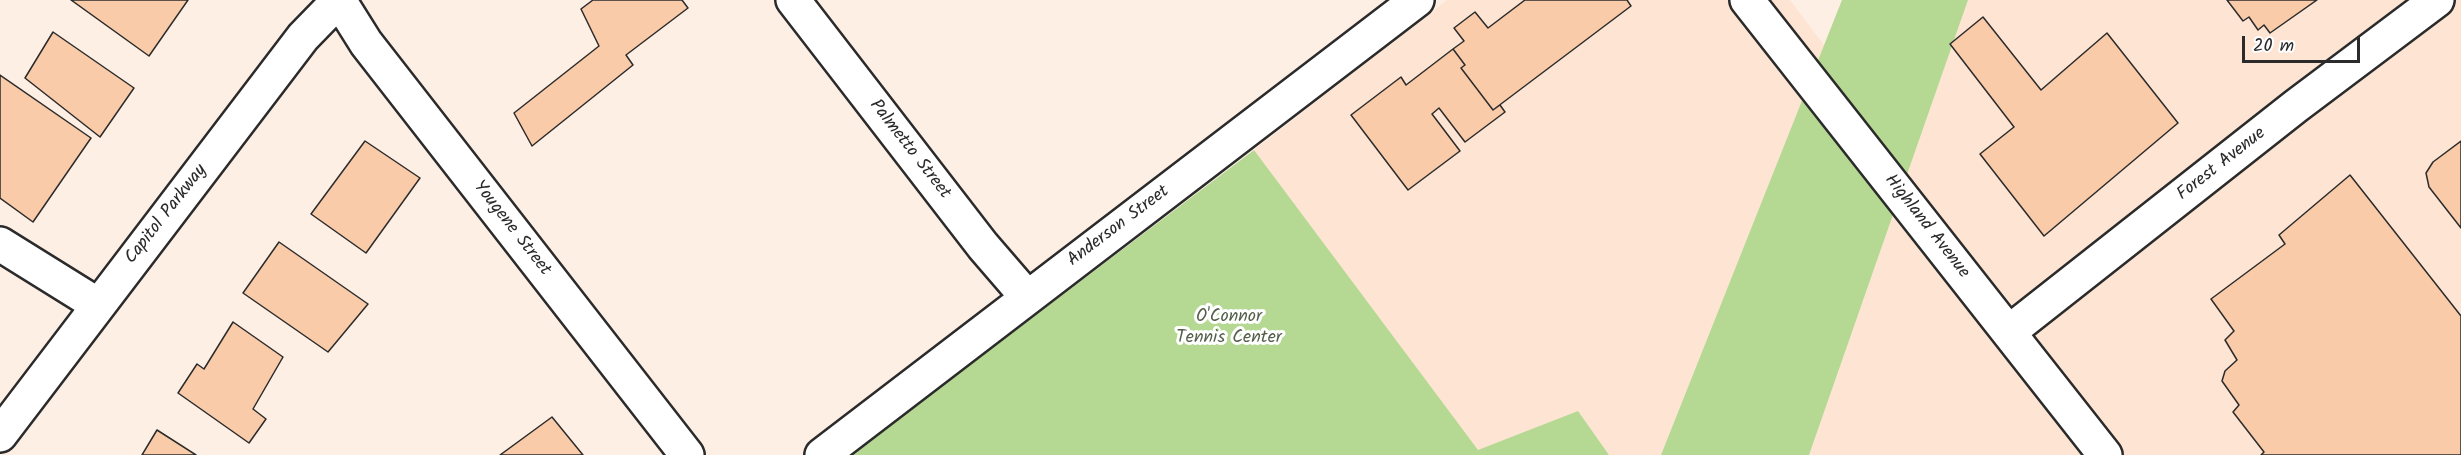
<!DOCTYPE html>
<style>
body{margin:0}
#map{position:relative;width:2461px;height:455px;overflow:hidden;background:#feefe5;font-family:Kalam,sans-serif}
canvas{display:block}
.scale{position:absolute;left:2242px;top:36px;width:118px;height:27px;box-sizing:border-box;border:3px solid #2b2b2b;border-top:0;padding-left:8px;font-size:18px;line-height:21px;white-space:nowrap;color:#2b2b2b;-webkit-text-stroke:4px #fff;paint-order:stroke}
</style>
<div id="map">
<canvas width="2461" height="455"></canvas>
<div class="scale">20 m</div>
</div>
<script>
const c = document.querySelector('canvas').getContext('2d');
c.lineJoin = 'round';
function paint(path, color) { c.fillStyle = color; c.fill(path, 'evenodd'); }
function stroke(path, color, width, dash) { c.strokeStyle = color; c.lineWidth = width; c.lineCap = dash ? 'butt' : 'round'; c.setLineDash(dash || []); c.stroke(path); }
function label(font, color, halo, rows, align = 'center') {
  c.font = font + ' Kalam,sans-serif'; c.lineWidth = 6; c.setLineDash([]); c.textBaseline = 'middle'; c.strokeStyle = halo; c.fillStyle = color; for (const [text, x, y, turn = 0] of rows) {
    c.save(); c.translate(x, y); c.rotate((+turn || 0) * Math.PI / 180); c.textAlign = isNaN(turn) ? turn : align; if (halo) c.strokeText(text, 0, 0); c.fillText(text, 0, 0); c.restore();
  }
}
paint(new Path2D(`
 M1447,0H1790L1824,45L1661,455H1609L1578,411L1478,451L1254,150Z
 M1968,0H2461V455H1809Z`), '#fde4d3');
paint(new Path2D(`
 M1842,0H1968L1809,455H1661Z
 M1254,150L1478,450L1578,411L1609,455H851Z`), '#b5d892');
const building = new Path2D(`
 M71,0H188L149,56Z
 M593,0H682L688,8L626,55L633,65L532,146L514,113L599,46L581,9Z
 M1525,0H1627L1631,6L1493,110L1461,68L1465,65L1453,49L1464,41L1454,28L1475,12L1488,28Z
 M2227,0H2317L2270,33L2264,25L2258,30L2249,17L2243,21Z
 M1983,17L2041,90L2107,33L2178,123L2044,236L1980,154L2014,127L1950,44Z
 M53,32L134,88L100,137L25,78Z
 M1453,49L1465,65L1461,68L1493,110L1500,105L1505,112L1465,142L1439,108L1432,114L1460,151L1408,190L1351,115L1401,77L1406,85Z
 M0,75L91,138L33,222L0,198Z
 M365,141L420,178L366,253L311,214Z
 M2461,141V228L2429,187L2426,173L2433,162Z
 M2350,175L2461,316V455H2261L2264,452L2233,412L2239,405L2222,381L2225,371L2237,360L2225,340L2234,331L2211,299L2285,244L2279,235Z
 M279,242L368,304L328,352L243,293Z
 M233,322L283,357L253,409L266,419L249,443L178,393L197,364L204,369Z
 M552,417L583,455H500Z
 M157,430L196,455H142Z`);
paint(building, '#facba9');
stroke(building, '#2b2b2b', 1.5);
const minor = new Path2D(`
 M339,0L366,43L687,455
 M793,0L983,246L1027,297
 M0,244L98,305
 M2009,332L2296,106L2437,0
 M0,435L303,37L339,0
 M822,455L1417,0`);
const major = new Path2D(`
 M1747,0L2105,455`);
stroke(minor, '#2b2b2b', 38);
stroke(major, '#2b2b2b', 38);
stroke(minor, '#fff', 33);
stroke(major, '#fff', 33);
label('18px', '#2b2b2b', '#fff', [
 ["Palmetto Street",909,150,52],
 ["Forest Avenue",2222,165,-38],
 ["Capitol Parkway",167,215,-52],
 ["Anderson Street",1119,227,-37],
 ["Highland Avenue",1926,227,52],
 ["Yougene Street",511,229,52]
]);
label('18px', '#545f4a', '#fff', [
 ["O'Connor",1229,318],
 ["Tennis Center",1229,339]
]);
</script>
